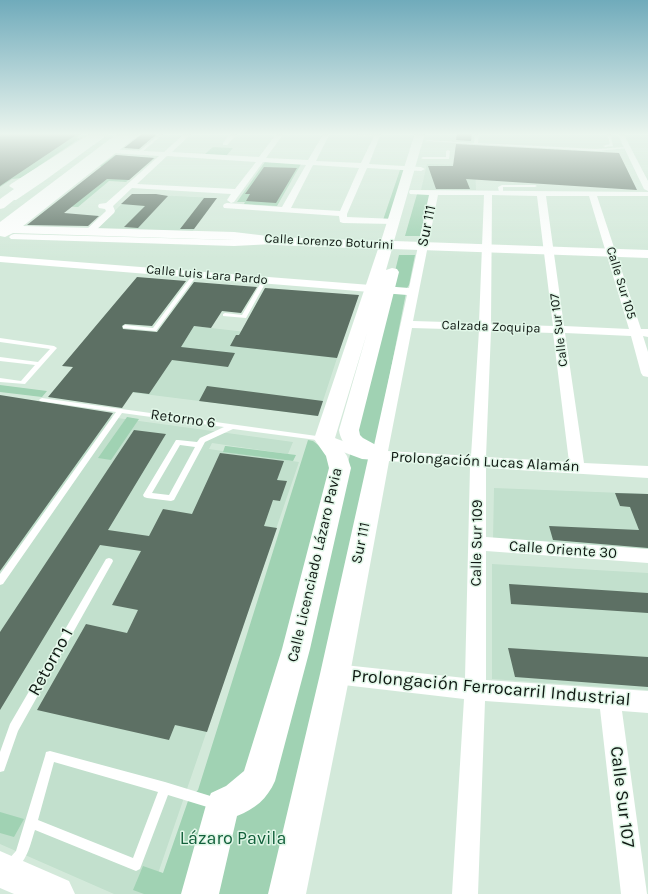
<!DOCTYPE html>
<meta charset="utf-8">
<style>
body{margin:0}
canvas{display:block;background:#d3e9da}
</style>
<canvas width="648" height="894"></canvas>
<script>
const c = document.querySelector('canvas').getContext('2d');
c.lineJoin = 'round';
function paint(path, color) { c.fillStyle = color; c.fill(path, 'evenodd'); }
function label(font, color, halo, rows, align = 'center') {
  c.font = font + ' Karla,sans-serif'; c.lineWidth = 3; c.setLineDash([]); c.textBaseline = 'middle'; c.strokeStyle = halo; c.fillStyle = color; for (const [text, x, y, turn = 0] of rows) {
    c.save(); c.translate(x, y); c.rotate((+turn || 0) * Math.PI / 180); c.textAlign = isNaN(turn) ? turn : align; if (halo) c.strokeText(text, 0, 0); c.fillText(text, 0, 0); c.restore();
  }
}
paint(new Path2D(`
 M427,164L475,165L476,190H421Z
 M132,194L217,198L192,232L96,229Z
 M176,324L342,343L318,416L128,392Z
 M0,402L293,442L288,454L212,443L209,449L299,462L151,894H114L0,844Z
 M494,488L648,494V550L493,541Z
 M492,564L648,573V690L492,679Z`), '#c2e0cd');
paint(new Path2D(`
 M0,133H83L76,137L79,139L21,178L12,179L0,187Z
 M213,147L233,148L226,156L205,154Z
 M115,155L155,158L126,182L109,181L78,207L58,206L105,169L100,166Z
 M265,162L301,164L277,206L244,204L245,202H237Z
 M400,170H407L389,220H383Z
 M417,194H430L420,236H405Z
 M399,255H415L409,285L407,288L370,474L277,894H144L133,890L143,866L163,873L188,801L198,790L308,440L313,441L347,467Z
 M0,385L47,391L42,397L0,392Z
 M127,417L139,419L111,460L98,458Z
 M225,446H226L296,455L293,461L223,452Z
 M0,812L24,819L14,837L0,833Z`), '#a0d2b3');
paint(new Path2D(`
 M0,133H79L0,186Z
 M143,133H158L139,149L124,148Z
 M457,133H472L471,141L456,140Z
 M456,144L619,153L637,190L466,179L470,189H436L428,166H453Z
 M116,155L154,158L129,180L107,179L64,213L99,216L88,226L27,225Z
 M264,167L297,168L276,203L246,201L250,194H245Z
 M132,194H156L168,196L138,228L124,227L145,206L121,204Z
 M204,198H217L194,229H180Z
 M137,277L186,281L152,326L125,324L122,326L123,329L157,332L194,282L257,287L241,313L222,311L211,328L194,326L181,347L235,353L228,367L172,360L149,394L133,392L122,408L48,397L73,367L62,366Z
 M265,288L359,295L337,358L230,346L236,335H239Z
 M207,386L323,401L318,416L199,401Z
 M0,395L113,413L0,571Z
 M134,430L166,434L108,530L149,536L163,509L192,514L220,453L284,461L277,480L287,481L280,501L273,500L264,526L277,528L207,732L175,725L169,740L37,710L86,624L127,633L138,610L112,605L141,551L100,545L0,710V632Z
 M615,493L648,494V548L553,540L549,526L639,530L630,507L620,506Z
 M509,584L648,593V613L511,604Z
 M508,648L648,657V687L515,677Z`), '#5d7064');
paint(new Path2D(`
 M161,133H164L140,154H138V152Z
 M475,133H479L478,143L596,149L627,147L629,148L596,151L425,141L427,140L474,143Z
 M607,133H610L613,146L605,147L603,146L610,144Z
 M448,150L450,151L449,159H423L421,158L423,157H446V151Z
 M502,185H535L537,186L535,187H503V192L501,193L499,192L498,187Z
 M194,273L198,274L156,331L123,328V326L125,325L153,328Z
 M263,279L267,280L246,318L223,316V314L225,313L242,315Z
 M0,338L54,346L57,348L25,384L0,382V378L21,381L35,365L0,361V357L38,362L50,349L0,342Z
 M42,398L324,437L327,439L324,441L233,429L205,442L174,500L171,501L147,498L144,497L143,495L176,440H178L197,442L200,438L224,427L122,413L3,584L0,585V574L116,412L40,401L39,400L40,399ZM180,445L195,447L169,495L152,493Z
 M109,558L112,559L113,561L112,563L18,731L4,771L0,772V752L10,724L106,559Z
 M50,751L165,782L217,798L221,800L223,804L221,808L217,810L168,795L140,869L136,871L35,830C30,845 27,864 11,871L7,869L5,865L7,861L16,851L45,756L46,752ZM54,762L158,792L133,858L38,820Z`), '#fff');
paint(new Path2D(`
 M185,133H192L172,152L259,157L277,133H284L266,158L308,160L324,133H330L316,161L361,163L374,136L358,135L355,133H381L369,164L421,167L425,169L421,171L367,168L347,214V217L396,219L398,221L393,224L343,223L340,222L339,216L224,208L223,206L224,204L227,203L282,207L306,165L263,162L234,202L231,203L227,200L231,194L132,188L113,206L115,211L114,213L91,235H85L83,233L85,231L106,211L105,209L99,208L98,206L99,204L106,203L159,156L112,153L108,151L109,149L164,152ZM167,156L256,162L235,189L137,184ZM313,165L359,168L340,211L291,208Z
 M231,133H238L227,145H223V143Z
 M617,133H623L648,181V191L644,189Z
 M410,190L648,192V196H597L641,329H648V337L643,336L648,352V377L643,376L641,373L631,336L565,333L584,463L648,466V478L486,468V537L648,549V563L486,551V680L648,691V713L622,711L647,894H621L600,709L485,701L478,894H452L464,699L335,684L328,681L324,674L328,667L335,664L465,678L470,467L362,459L319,443L317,439L319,435L324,434L364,449L373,450L407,295L0,262V256L409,288L429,195L410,194L409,192ZM438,195H484L479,323L413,321ZM492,195L537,196L553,326L491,324ZM546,196H589L629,329L564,326ZM412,328L479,330L471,456L388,451ZM491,331L553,333L569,462L486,457Z
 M14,234L234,240L273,238L278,241L273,244L234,246L11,239L9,237L11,235Z`), '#fff');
paint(new Path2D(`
 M91,133H102L71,157L65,158L33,179L36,182L34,184L4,208L0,209V199L14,189L9,186L11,184Z
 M130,133H141L23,226L234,232L276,237L381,241L415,133H425L394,241L648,250V258L392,249L386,270L392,268L397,269L399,272L359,430L360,435L363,438L387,451L390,456L350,674L306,894H268L320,674L368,459C354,453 341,446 339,430L367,333L335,438L347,456L351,468L310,649L275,781C267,799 255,809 237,816L219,894H181L206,805L211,793L226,786L244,771L282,649L329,468L326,456L314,439L378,249L276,245L234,240L13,233L5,237L0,236V230Z
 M0,851L69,881L75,894H14L0,888Z`), '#fff');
paint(new Path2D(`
 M98,133H110L44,181L16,200H8L6,197L8,194Z`), '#fff');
paint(new Path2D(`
 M118,133H130L5,231L0,232V222Z`), '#fff');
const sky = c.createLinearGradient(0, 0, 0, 258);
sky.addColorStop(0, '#70abbb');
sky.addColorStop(0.52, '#ebf5ee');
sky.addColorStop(1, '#ebf5ee00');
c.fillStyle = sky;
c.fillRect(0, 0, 648, 258);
label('13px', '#0f1712', '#e0f6e7', [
 ["Calle Lorenzo Boturini",329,242,3],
 ["Calle Luis Lara Pardo",207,275,5],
 ["Calle Sur 105",621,283,73],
 ["Calzada Zoquipa",491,327,2],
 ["Calle Sur 107",559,330,-97]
]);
label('15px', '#0f1712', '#e0f6e7', [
 ["Sur 111",427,226,-78],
 ["Retorno 6",183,419,8],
 ["Prolongación Lucas Alamán",485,462,3],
 ["Sur 111",361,543,-78],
 ["Calle Sur 109",477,543,-89],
 ["Calle Oriente 30",563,550,4],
 ["Calle Licenciado Lázaro Pavia",315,565,-77]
]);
label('18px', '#0f1712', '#e0f6e7', [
 ["Retorno 1",51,662,-61],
 ["Prolongación Ferrocarril Industrial",491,688,5],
 ["Calle Sur 107",622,797,83]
]);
label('18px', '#12603b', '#e0f6e7', [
 ["Lázaro Pavila",233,839]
]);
</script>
